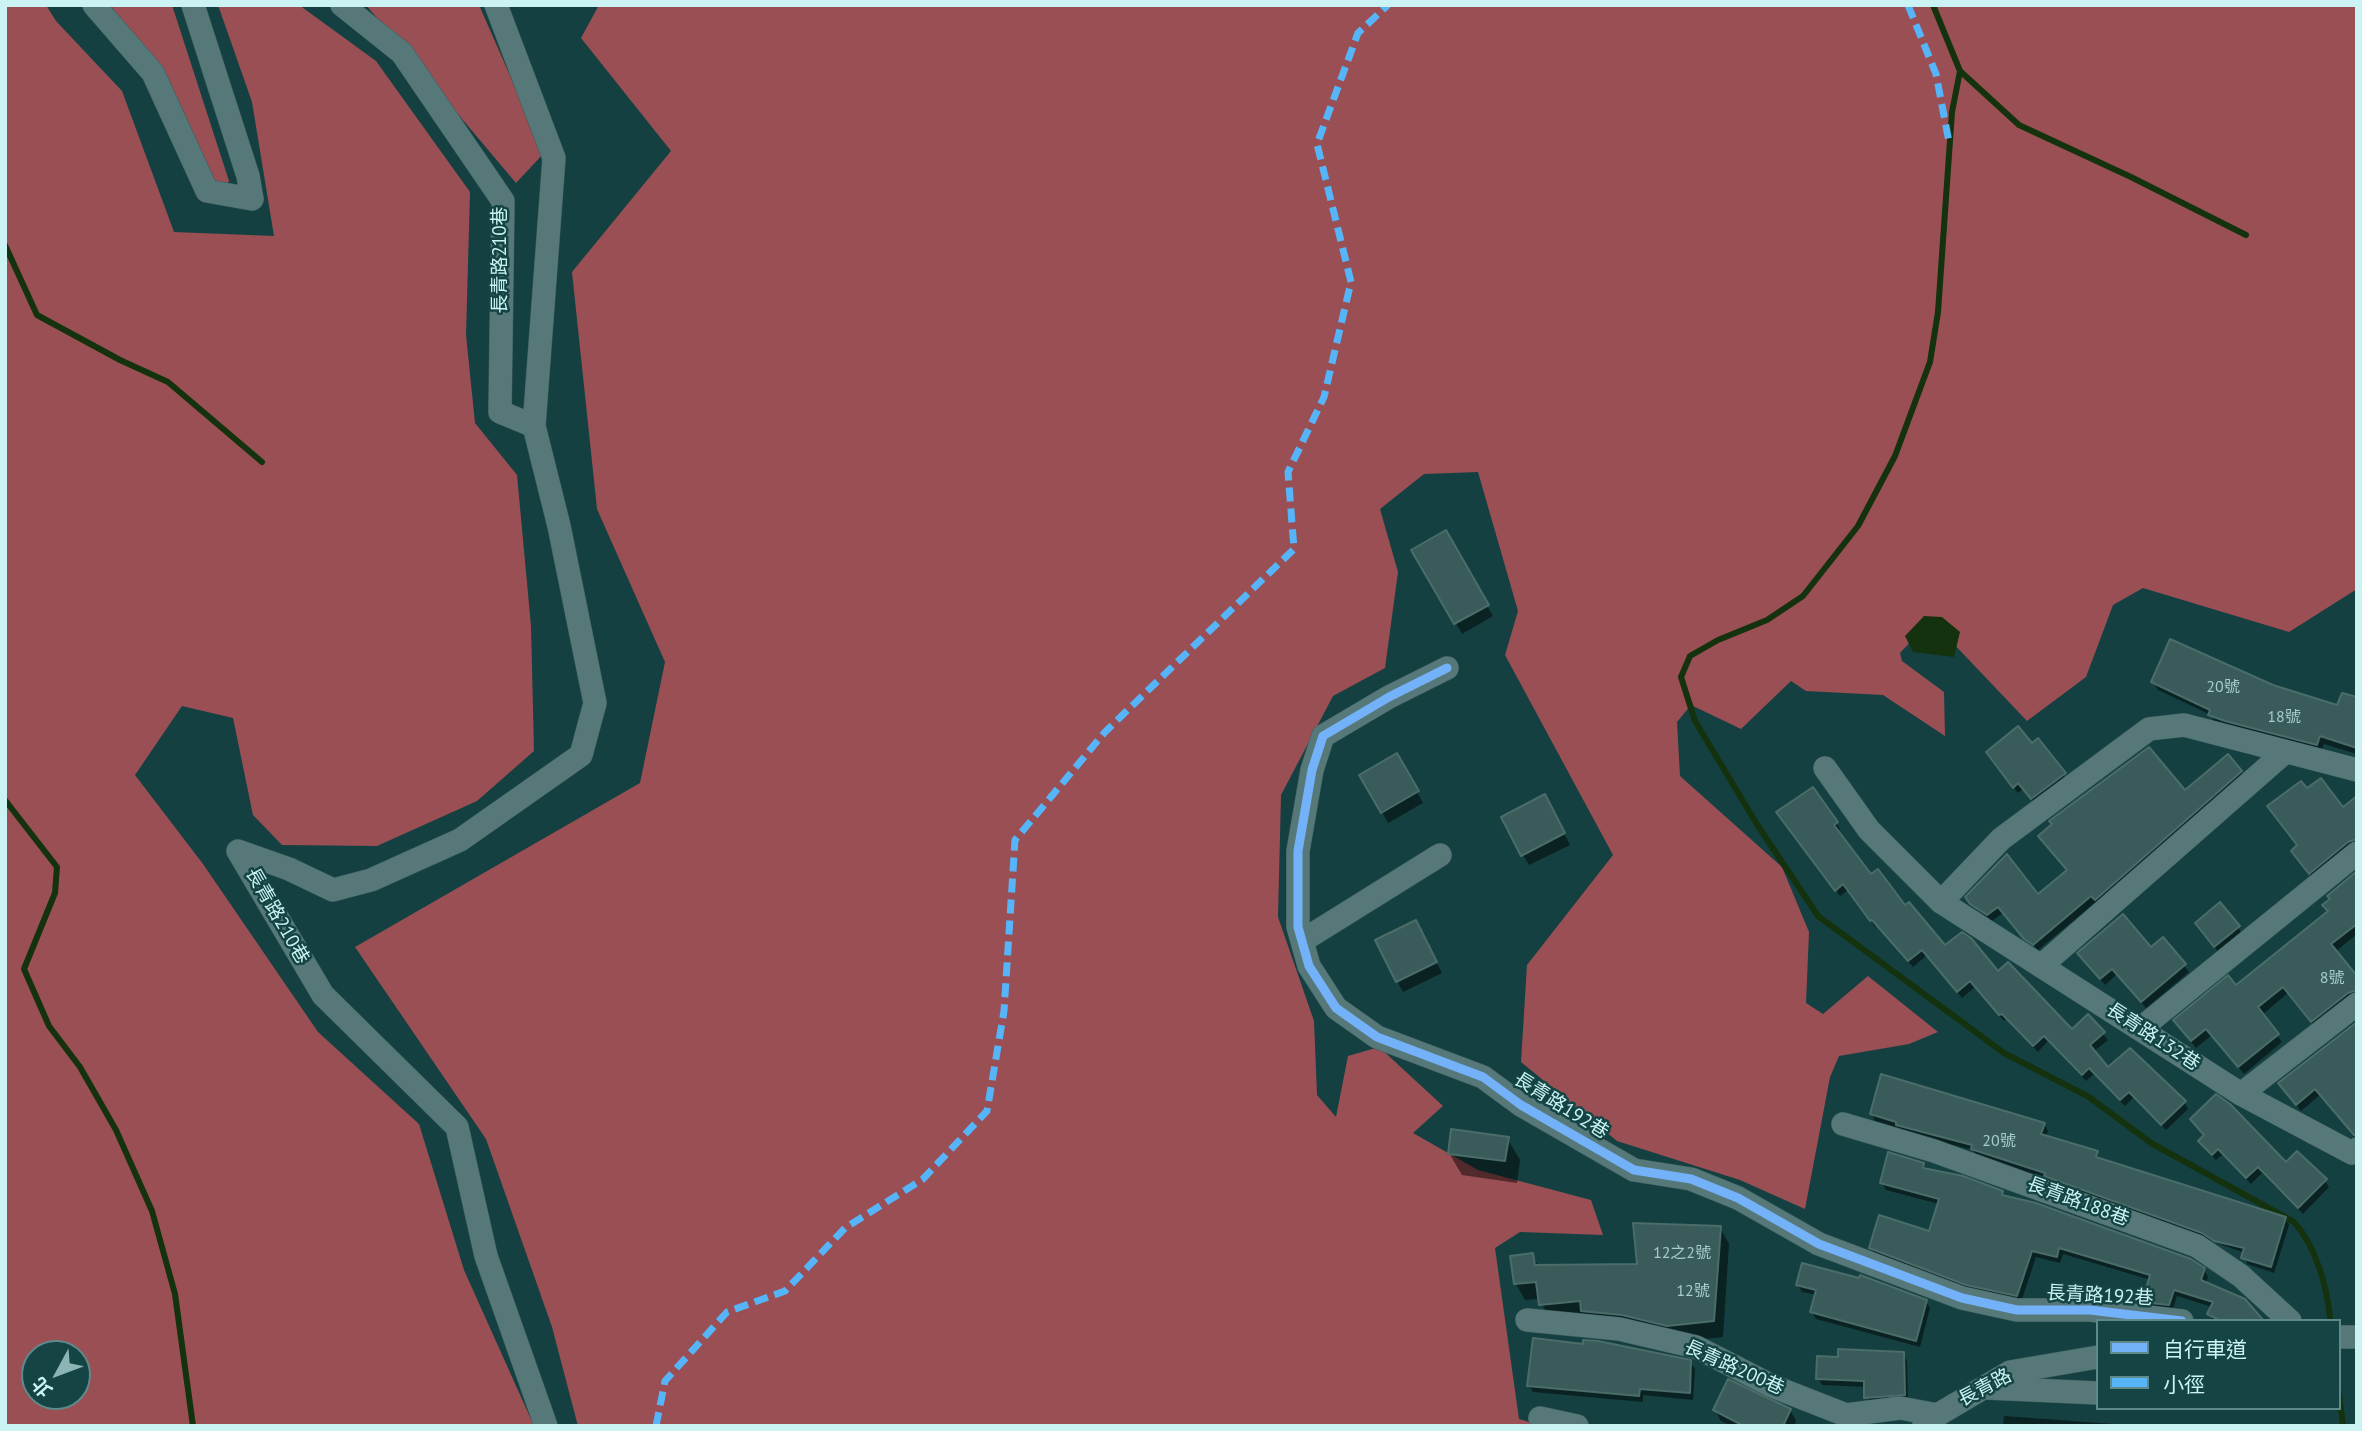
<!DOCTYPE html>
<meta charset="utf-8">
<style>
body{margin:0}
#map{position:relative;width:2362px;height:1431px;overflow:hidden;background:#154041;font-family:"PT Sans","Noto Sans TC",sans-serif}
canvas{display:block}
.frame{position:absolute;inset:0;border:7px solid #cbf3f4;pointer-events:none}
.legend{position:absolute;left:2096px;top:1319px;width:245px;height:91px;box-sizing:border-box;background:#154445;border:2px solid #5e8a8b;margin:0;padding:9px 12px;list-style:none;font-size:21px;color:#cbf3f4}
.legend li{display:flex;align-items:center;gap:14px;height:35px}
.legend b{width:35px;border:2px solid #5e8a8b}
.north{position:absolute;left:21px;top:1340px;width:70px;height:70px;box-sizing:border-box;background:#154445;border:2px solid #5e8a8b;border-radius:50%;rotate:229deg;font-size:19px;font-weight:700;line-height:28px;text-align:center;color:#cbf3f4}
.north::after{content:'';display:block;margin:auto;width:24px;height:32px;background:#8bb4b5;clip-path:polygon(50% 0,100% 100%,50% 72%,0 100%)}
</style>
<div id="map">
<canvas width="2362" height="1431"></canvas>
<div class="frame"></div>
<ul class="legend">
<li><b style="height:9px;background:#73b2f8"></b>自行車道</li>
<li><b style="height:9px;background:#56b5f8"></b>小徑</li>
</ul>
<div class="north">北</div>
</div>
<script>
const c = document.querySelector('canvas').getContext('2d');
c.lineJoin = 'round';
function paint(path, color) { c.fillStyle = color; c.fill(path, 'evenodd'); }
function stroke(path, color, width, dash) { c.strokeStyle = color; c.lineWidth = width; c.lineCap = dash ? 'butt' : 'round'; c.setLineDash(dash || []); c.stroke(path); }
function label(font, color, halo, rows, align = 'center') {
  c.font = font + ' "PT Sans","Noto Sans TC",sans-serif'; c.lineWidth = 5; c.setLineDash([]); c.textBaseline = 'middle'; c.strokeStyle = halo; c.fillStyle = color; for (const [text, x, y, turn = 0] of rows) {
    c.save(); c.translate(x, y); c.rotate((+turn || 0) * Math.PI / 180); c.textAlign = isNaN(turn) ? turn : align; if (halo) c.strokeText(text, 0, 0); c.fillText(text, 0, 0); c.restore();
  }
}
paint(new Path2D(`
 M5,5H46L56,21L122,91L174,232L274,236L252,102L218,5H299L376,61L470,192L466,335L475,423L517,475L531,626L534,751L477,801L377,846L282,845L253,815L233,718L182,706L135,775L203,864L318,1032L419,1124L464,1270L534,1426H5ZM35,1354H77V1396H35Z
 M111,5H172L229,181L215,201Z
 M366,5H479L544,153L516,183Z
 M599,5H2357V589L2289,632L2143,588L2113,605L2086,677L2027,721L1931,620L1900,653L1902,661L1944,692L1945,736L1883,695L1806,691L1791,681L1741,729L1691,705L1677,722L1680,776L1782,867L1809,932L1806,1003L1823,1014L1868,976L1938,1032L1909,1044L1839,1056L1830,1077L1805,1209L1740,1180L1617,1141L1521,1062L1527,965L1613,855L1505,655L1518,611L1478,472L1424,474L1380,509L1398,572L1385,668L1333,696L1281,795L1278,917L1314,1021L1317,1095L1336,1117L1348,1056L1379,1047L1443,1106L1413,1133L1478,1170L1591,1200L1603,1235L1520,1232L1495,1248L1519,1419L1542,1426H578L552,1327L486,1139L355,947L640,783L665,662L597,509L572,272L671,151L581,38Z`), '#9a4f54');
paint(new Path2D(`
 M1924,616L1942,617L1960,632L1954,657L1913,652L1905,636Z`), '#14320d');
paint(new Path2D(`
 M1445,532L1493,616L1462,634L1414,550Z
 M2153,682L2272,686L2338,707L2357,700V754L2324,744L2321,752L2215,723L2211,715L2158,690Z
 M2038,741L2068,781L2036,805L2023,789L2018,793L1992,760L2032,746Z
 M1397,755L1423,803L1388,823L1362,775Z
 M2241,772L2245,779L2099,906L2096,902L2038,950L2003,913L1992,921L1971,904L2038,897L2068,871L2044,843Z
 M2307,790L2343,809L2357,798V848L2314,880L2297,858Z
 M1550,807L1570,845L1529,865L1523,855Z
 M1782,819L1836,823L1840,829L1837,832L1871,877L1945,947L1998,973L2072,1032L2088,1016L2108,1040L2093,1052L2108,1069L2184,1102L2188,1109L2166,1130L2134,1097L2125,1106L2094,1074L2086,1081L2048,1041L2038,1052L2006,1019L2004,1021L1975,987L1962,998L1927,955L1913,967L1877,925L1875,927L1848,890L1840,896Z
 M2357,872V934L2335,952L2357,979V999L2316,1028L2288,993L2262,1015L2282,1042L2244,1074L2212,1035L2196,1048L2180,1028L2236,988L2329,912Z
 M2197,924L2238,927L2242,934L2219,953Z
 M1422,933L1442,973L1403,992L1397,981Z
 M2163,939L2189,972L2146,1008L2117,974L2105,985L2083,960L2151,950Z
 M2357,1024V1138L2320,1095L2301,1111L2285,1091Z
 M1872,1114L2044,1124L2048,1131L2046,1137L2096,1153L2101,1160L2285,1218L2289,1225L2274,1273L2247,1264L2245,1253L2050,1183L2048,1179L1977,1156L1973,1150L1901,1132L1899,1128L1875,1121Z
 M2192,1120L2325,1181L2329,1187L2303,1214L2262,1173L2251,1184L2223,1154L2216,1160L2204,1148L2200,1141L2205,1136Z
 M1507,1138L1520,1160L1517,1183L1462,1175L1449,1153Z
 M1923,1164L1927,1171L2002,1192L2005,1197L2204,1270L2208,1277L2206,1283L2260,1321H2213L2209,1314L2212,1307L2177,1296L2172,1312L2148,1309L2144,1302L2151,1280L2063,1254L2060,1263L2036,1257L2021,1302L1971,1291L1875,1255L1871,1248L1931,1233L1939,1204L1886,1190L1882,1183Z
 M1720,1228L1729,1244L1723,1337L1677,1342L1550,1321L1540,1299L1525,1300L1516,1284L1532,1255L1539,1267L1639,1266Z
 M1798,1285L1926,1301L1930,1308L1920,1347L1816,1319L1812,1312L1817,1295L1802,1292Z
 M1598,1343L1691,1363L1695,1369L1693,1400L1643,1395V1402L1533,1392L1529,1385L1585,1345Z
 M1903,1354L1907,1361L1908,1401L1870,1405L1866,1387L1822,1385L1818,1378Z
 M1715,1410H1790L1796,1421L1794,1426H1731L1721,1421Z
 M2004,1416L2142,1426H2003Z`), '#0007');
stroke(new Path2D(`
 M1933,5L1960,71L1952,112L1938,312L1930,362L1895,456L1858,526L1803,596L1767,620L1718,640L1690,656L1681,677L1695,721L1758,826L1818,916L2004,1053L2089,1097L2151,1143L2294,1222C2316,1247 2327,1286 2330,1318
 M1960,71L2019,125L2131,177L2246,235
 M5,245L37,315L120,360L168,382L262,462
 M5,800L57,867L55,893L24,969L49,1026L80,1067L116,1130L152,1211L175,1294L193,1426
 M2339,1393L2343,1426`), '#14320d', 6);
const building = new Path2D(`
 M1446,530L1489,605L1454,624L1411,550Z
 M2170,639L2273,685L2337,705L2342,693L2357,697V748L2320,736L2317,745L2225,721L2208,715L2210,710L2151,682Z
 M2018,726L2032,743L2038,738L2066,773L2031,799L2018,783L2013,788L1986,752Z
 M2149,747L2185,790L2228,754L2242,771L2095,900L2091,896L2033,945L2024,939L1998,907L1987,915L1970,904L1965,897L2007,854L2038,894L2067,870L2038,836L2052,824L2049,821Z
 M1397,753L1419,791L1381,813L1359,775Z
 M2321,778L2343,807L2357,796V839L2348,842L2309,874L2291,851L2297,845L2267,806L2301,781L2307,788Z
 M1813,787L1838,822L1834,825L1871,874L1878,869L1905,905L1909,902L1945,945L1962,932L1971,938L1998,971L2008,962L2072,1029L2088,1014L2105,1032L2090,1045L2108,1067L2130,1048L2186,1101L2161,1125L2129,1092L2120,1100L2089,1068L2082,1075L2044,1036L2033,1046L2002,1014L1999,1015L1970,981L1957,992L1922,950L1908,961L1872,920L1870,921L1843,884L1835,891L1776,812Z
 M1545,794L1565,833L1521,856L1501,817Z
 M2357,871V924L2331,944L2357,976V990L2348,993L2311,1022L2283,987L2258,1007L2279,1034L2238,1067L2206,1029L2191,1041L2173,1020L2228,975L2236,985L2328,911L2322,905L2330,899L2327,896Z
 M2220,902L2240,926L2214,947L2195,923Z
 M2123,914L2151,947L2163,937L2186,964L2141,1002L2112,969L2100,979L2077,953Z
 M1416,920L1437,962L1396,982L1375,940Z
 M2357,1022V1135H2354L2315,1089L2296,1105L2278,1083Z
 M1881,1074L2045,1123L2041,1134L2098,1151L2096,1157L2286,1217L2271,1267L2241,1258L2244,1248L2214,1241L2202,1233L2044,1176L2045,1173L1971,1149L1972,1145L1896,1125V1122L1870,1114Z
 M2216,1094L2230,1104L2286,1162L2297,1151L2327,1179L2298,1208L2258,1167L2246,1178L2218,1149L2212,1155L2198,1141L2204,1135L2190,1119Z
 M1451,1129L1509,1137L1505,1161L1448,1154Z
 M1888,1152L1924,1163L1923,1168L1963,1176L2003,1191L2002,1195L2036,1203L2191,1259L2205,1268L2201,1280L2245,1299L2264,1321H2221L2207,1314L2213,1302L2174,1290L2169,1305L2142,1302L2150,1275L2059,1248L2057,1257L2032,1251L2017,1296L1966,1285L1869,1248L1879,1215L1929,1231L1939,1199L1880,1183Z
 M1633,1223L1721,1226L1714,1321L1667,1326L1622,1315L1581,1311L1580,1301L1539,1305L1536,1282L1514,1284L1510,1256L1533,1253L1535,1265L1637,1264Z
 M1802,1263L1859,1278L1860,1275L1927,1300L1916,1341L1810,1312L1816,1290L1796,1285Z
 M1533,1338L1583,1344V1340L1598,1341L1691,1360L1690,1393L1640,1389L1639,1396L1527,1386Z
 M1838,1349L1904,1352L1905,1395L1864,1398V1381L1816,1379L1817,1356L1838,1357Z
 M1728,1379L1791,1409L1783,1426H1744L1713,1410Z`);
paint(building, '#395b59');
stroke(building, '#4a6d6a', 2);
const minor = new Path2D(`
 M94,5L153,73L207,191L252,199L248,176L193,5
 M342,5L402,53L503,201L500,412L534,426L559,526L595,703L581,755L460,840L371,880L333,890L289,869L238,851L323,995L457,1127L486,1256L546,1426
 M496,5L554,158L534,426
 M1447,668L1389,697L1323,736L1312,770L1298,851V927L1309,966L1336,1008L1377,1037L1483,1077L1521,1105L1634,1170L1691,1179L1738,1198L1819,1244L1962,1298L2017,1310H2090L2182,1321
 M1825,768L1869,830L1941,902
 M2357,770L2184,725L2149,729L2001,839L1941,902L2241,1094L2357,1004
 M1302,941L1440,855
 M2041,966L2285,752
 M2140,1029L2357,853
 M2241,1094L2352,1153L2357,1149
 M1843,1124L1934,1151L2197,1246L2241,1276L2290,1321
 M1527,1320L1619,1329L1696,1347L1772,1386L1846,1415L1900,1408L1938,1415
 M2339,1337H2357
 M1987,1388L2098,1393
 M1540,1418L1577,1426
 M1924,1423L2010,1372L2098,1357`);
stroke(minor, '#3b5c5c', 24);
stroke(minor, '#567879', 23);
stroke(new Path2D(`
 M1908,5L1936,74L1949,142
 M656,1426L665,1381L727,1312L785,1291L845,1228L923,1179L987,1111L1004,1011L1015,840L1105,732L1294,549L1288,472L1324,397L1351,282L1317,144L1358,33L1388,5`), '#56b5f8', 7, [14, 7]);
stroke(new Path2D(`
 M1447,668L1389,697L1323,736L1312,770L1298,851V927L1309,966L1336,1008L1377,1037L1483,1077L1521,1105L1634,1170L1691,1179L1738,1198L1819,1244L1962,1298L2017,1310H2090L2182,1321`), '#73b2f8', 9);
label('16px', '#a6cdcd', null, [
 ["20號",2223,687],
 ["18號",2284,717],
 ["8號",2332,978],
 ["20號",1999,1141],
 ["12之2號",1682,1253],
 ["12號",1693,1291]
]);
label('19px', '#cbf3f4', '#154445', [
 ["長青路210巷",501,260,-90],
 ["長青路210巷",277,916,60],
 ["長青路132巷",2153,1037,33],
 ["長青路192巷",1561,1106,32],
 ["長青路188巷",2078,1202,20],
 ["長青路192巷",2100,1296,3],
 ["長青路200巷",1734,1368,24],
 ["長青路",1985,1388,-28]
]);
</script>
